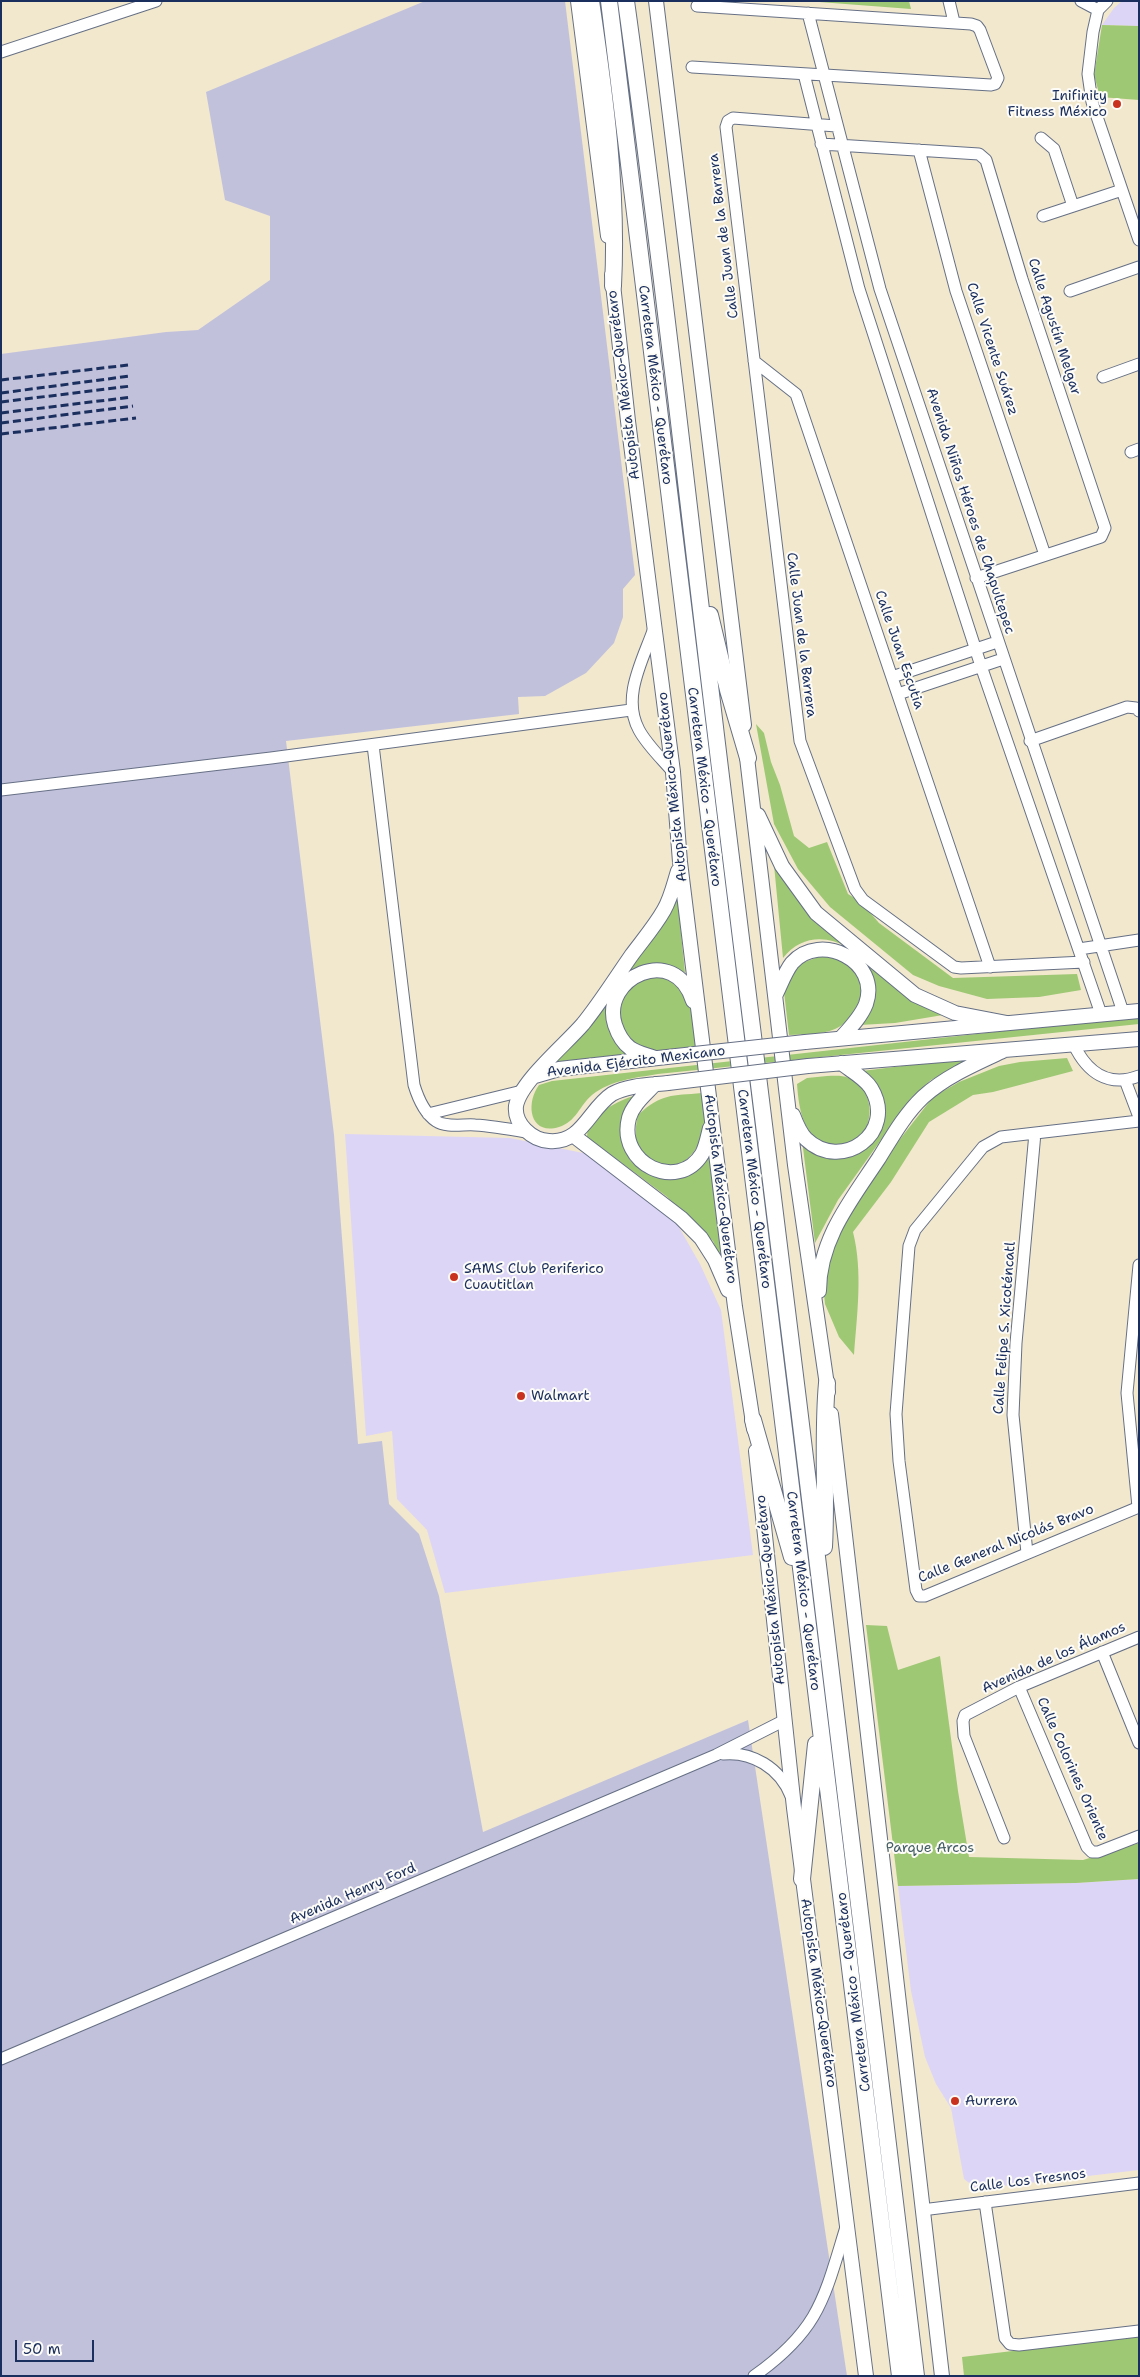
<!DOCTYPE html>
<meta charset="utf-8">
<style>
body{margin:0}
#map{position:relative;width:1140px;height:2377px;overflow:hidden;background:#f2e8ce;font-family:"Shantell Sans",sans-serif}
canvas{display:block}
.frame{position:absolute;inset:0;border:2px solid #1b2f5e;pointer-events:none}
.scale{position:absolute;left:15px;top:2340px;width:79px;height:22px;box-sizing:border-box;border:2px solid #1b2f5e;border-top:0;padding-left:6px;font-size:15px;line-height:18px;white-space:nowrap;color:#1b2f5e;-webkit-text-stroke:4px #fdfcf7;paint-order:stroke}
</style>
<div id="map">
<canvas width="1140" height="2377"></canvas>
<div class="frame"></div>
<div class="scale">50 m</div>
</div>
<script>
const c = document.querySelector('canvas').getContext('2d');
c.lineJoin = 'round';
function paint(path, color) { c.fillStyle = color; c.fill(path, 'evenodd'); }
function stroke(path, color, width, dash) { c.strokeStyle = color; c.lineWidth = width; c.lineCap = dash ? 'butt' : 'round'; c.setLineDash(dash || []); c.stroke(path); }
function label(font, color, halo, rows, align = 'center') {
  c.font = font + ' "Shantell Sans",sans-serif'; c.lineWidth = 4; c.setLineDash([]); c.textBaseline = 'middle'; c.strokeStyle = halo; c.fillStyle = color; for (const [text, x, y, turn = 0] of rows) {
    c.save(); c.translate(x, y); c.rotate((+turn || 0) * Math.PI / 180); c.textAlign = isNaN(turn) ? turn : align; if (halo) c.strokeText(text, 0, 0); c.fillText(text, 0, 0); c.restore();
  }
}
paint(new Path2D(`
 M1122,1H1139V26L1102,25L1114,8Z
 M345,1134L510,1138L588,1154L672,1215L700,1264L721,1310L753,1555L445,1593L427,1530L397,1499L392,1431L366,1436Z
 M1139,1879V2170L977,2189L964,2179L951,2108L936,2084L925,2057L911,1991L898,1886L1076,1883Z`), '#ddd5f6');
paint(new Path2D(`
 M425,1H565L635,575L623,589V617L614,643L586,673L545,696L518,697L519,714L286,741L334,1135L358,1444L382,1441L389,1504L419,1534L439,1596L483,1832L748,1720L847,2376H1V354L166,332L198,330L270,280V216L225,200L206,92Z`), '#c2c1dc');
paint(new Path2D(`
 M806,1H909L911,9Z
 M1102,25L1139,26V100L1100,97L1094,75Z
 M756,724L764,733L771,762L780,785L794,836L809,848L827,842L848,894L861,902L879,923L953,978L1077,974L1081,990L1039,997L987,999L939,986L913,975L830,907L798,869L774,824Z
 M774,865L813,917L884,974L955,1013L895,1023L860,1025C908,973 823,906 783,958Z
 M677,893L685,973C651,955 634,965 613,993L616,1041L627,1054L550,1066Z
 M827,954C831,955 838,955 842,957C873,974 865,1016 835,1029C821,1035 804,1034 789,1035L784,992L796,965Z
 M663,976L688,994L697,1046L655,1051L635,1045L623,1033L618,1006L620,998L638,979Z
 M1139,1016V1024L658,1074C635,1078 611,1080 592,1095C580,1105 576,1122 559,1127C530,1136 525,1104 539,1085L552,1081Z
 M975,1057L931,1080L911,1098L838,1200L815,1243L802,1140C811,1147 822,1159 835,1159C838,1159 843,1157 846,1156C854,1154 861,1152 868,1147C894,1127 890,1086 862,1071Z
 M1067,1058L1073,1071L993,1092L973,1095L929,1122L891,1182L853,1232C863,1272 857,1314 854,1355L839,1337L825,1304L823,1285L839,1228L893,1148L933,1097L959,1082L999,1066L1020,1062Z
 M827,1076C834,1076 842,1075 849,1078C872,1087 876,1120 860,1137C855,1142 842,1146 835,1145C803,1142 799,1110 797,1084L807,1078Z
 M702,1093C703,1102 707,1115 705,1124C701,1147 684,1175 657,1163C649,1159 642,1154 638,1145C634,1136 636,1124 638,1115C662,1093 671,1096 702,1093Z
 M637,1095L625,1148L630,1160L642,1171L657,1176L693,1170L703,1164L708,1149L722,1263L713,1241L666,1196L587,1137C587,1115 619,1100 637,1095Z
 M866,1625L887,1626L898,1670L940,1656L958,1791L969,1857L1083,1860L1139,1843V1879L1076,1883L898,1886Z
 M1139,2336V2376H964L962,2357Z`), '#9fc874');
const minor = new Path2D(`
 M949,1L954,22
 M1081,1L1098,10
 M1107,1L1098,10L1093,32L1088,74L1092,102L1139,240
 M808,13L880,289L1123,1012
 M1,52L156,1
 M692,67L991,85L995,84L998,78L980,30L977,26L971,24L697,6
 M804,74L859,289L981,666L1101,1014
 M836,126L733,118L728,121L726,127L800,741L855,889L863,900L954,967L961,968L1084,962
 M1041,138L1054,149L1073,206
 M821,144L979,154L986,160L1022,279L1105,528L1101,537L976,578
 M919,150L956,291L1045,555
 M1043,216L1122,190
 M1070,291L1139,267
 M754,361L796,394L990,967
 M1103,377L1139,364
 M1131,452L1139,449
 M654,628C643,660 621,697 639,730C647,745 662,759 673,772
 M892,677L997,642
 M898,694L1003,659
 M1030,741L1127,707L1136,708L1139,711
 M373,745L414,1085C418,1098 424,1113 436,1121C446,1128 464,1124 475,1125C492,1126 509,1129 526,1132
 M1,790L271,758L631,710
 M1079,949L1139,940
 M1074,1045C1087,1072 1108,1088 1139,1076
 M1125,1080L1139,1117
 M428,1114L522,1091
 M1139,1121L1001,1137L983,1147L915,1230L909,1246L896,1414L899,1461L916,1590L919,1596H925L1139,1507
 M1138,1507L1127,1393L1139,1265
 M1027,1553L1013,1415L1016,1343L1035,1133
 M1102,1652L1139,1743
 M1019,1687L1087,1847L1092,1852H1098L1139,1836
 M723,1754C752,1751 780,1768 791,1796
 M1004,1838L964,1736L963,1721L965,1715L1019,1687L1139,1637
 M1,2059L716,1755L785,1720
 M985,2202L1005,2338L1010,2344L1019,2345L1139,2331
 M922,2210L1139,2183
 M754,2376C819,2330 824,2299 846,2227`);
const major = new Path2D(`
 M578,1L608,236
 M656,1L744,725
 M612,275L628,421L673,772L680,862L735,1307L754,1429
 M746,749L795,1165L828,1392
 M758,815L782,866L816,913L915,995L955,1013L1007,1023
 M776,994C781,984 785,972 792,963C820,931 881,961 866,1004C861,1017 850,1028 841,1038
 M805,1042L1139,1011
 M655,1058C647,1055 636,1053 630,1048C622,1042 618,1034 615,1025C600,978 675,942 693,1001
 M808,1066L1139,1039
 M535,1076L559,1069L676,1056
 M668,1083C650,1085 628,1085 612,1094C589,1109 582,1144 549,1141C532,1140 514,1124 516,1106C520,1082 566,1044 583,1024C600,1003 615,979 631,956C642,941 655,926 664,910C671,898 674,884 678,871
 M655,1084C646,1094 633,1104 629,1118C617,1164 678,1193 702,1154C706,1147 708,1136 710,1128
 M793,1115C796,1123 800,1133 806,1139C841,1173 898,1133 871,1088C865,1078 850,1070 841,1063
 M574,1136L681,1218L701,1238L715,1260L728,1290
 M819,1291C819,1239 852,1199 879,1158C892,1137 905,1114 923,1097C946,1076 977,1063 1005,1050
 M831,1414L942,2376
 M756,1451L794,1808L866,2376`);
const highway = new Path2D(`
 M591,1C605,96 618,189 613,286
 M609,1L900,2376
 M626,1C663,267 691,534 724,801C789,1326 854,1850 916,2376
 M710,615L728,690L748,758
 M753,1420L792,1557
 M824,1547C827,1492 822,1437 827,1383
 M802,1879L816,1744`);
stroke(minor, '#667085', 13);
stroke(major, '#667085', 16);
stroke(highway, '#667085', 18);
stroke(minor, '#fff', 11);
stroke(major, '#fff', 14);
stroke(highway, '#fff', 16);
stroke(new Path2D(`
 M1,380L128,365
 M1,393L130,376
 M1,402L131,386
 M1,413L132,397
 M1,423L133,406
 M1,434L136,418`), '#1b2f5e', 3, [8, 4]);
const majorBridge = new Path2D(`
 M676,1056L805,1042
 M668,1083L808,1066`);
stroke(majorBridge, '#667085', 16, []);
stroke(majorBridge, '#fff', 14);
for (const [x, y, r, color] of [
 [1117,104,5,"#c8321e"],
 [454,1277,5,"#c8321e"],
 [521,1396,5,"#c8321e"],
 [955,2101,5,"#c8321e"]
]) { const dot = new Path2D(); dot.arc(x, y, r, 0, 2 * Math.PI); c.fillStyle = color; c.fill(dot); stroke(dot, '#fdfcf7', 2); }
label('14px', '#1b2f5e', '#fdfcf7', [
 ["Inifinity",1107,96,"right"],
 ["Fitness México",1107,112,"right"],
 ["SAMS Club Periferico",464,1269],
 ["Cuautitlan",464,1285],
 ["Walmart",531,1396],
 ["Aurrera",965,2101]
], 'left');
label('14px', '#1b2f5e', '#fdfcf7', [
 ["Calle Juan de la Barrera",724,236,-97],
 ["Calle Agustín Melgar",1054,327,72],
 ["Calle Vicente Suárez",992,349,72],
 ["Autopista México-Querétaro",624,385,-97],
 ["Carretera México - Querétaro",655,385,83],
 ["Avenida Niños Héroes de Chapultepec",970,511,72],
 ["Calle Juan de la Barrera",801,635,83],
 ["Calle Juan Escutia",899,650,71],
 ["Autopista México-Querétaro",673,787,-96],
 ["Carretera México - Querétaro",704,787,83],
 ["Avenida Ejército Mexicano",636,1062,-7],
 ["Autopista México-Querétaro",720,1189,83],
 ["Carretera México - Querétaro",754,1189,83],
 ["Calle Felipe S. Xicoténcatl",1005,1328,-86],
 ["Calle General Nicolás Bravo",1006,1544,-22],
 ["Autopista México-Querétaro",771,1590,-96],
 ["Carretera México - Querétaro",803,1591,83],
 ["Avenida de los Álamos",1054,1658,-24],
 ["Calle Colorines Oriente",1072,1769,66],
 ["Avenida Henry Ford",353,1894,-23],
 ["Carretera México - Querétaro",854,1992,-97],
 ["Autopista México-Querétaro",818,1993,82],
 ["Calle Los Fresnos",1028,2181,-7]
]);
label('14px', '#435d65', '#fdfcf7', [
 ["Parque Arcos",930,1848]
]);
</script>
